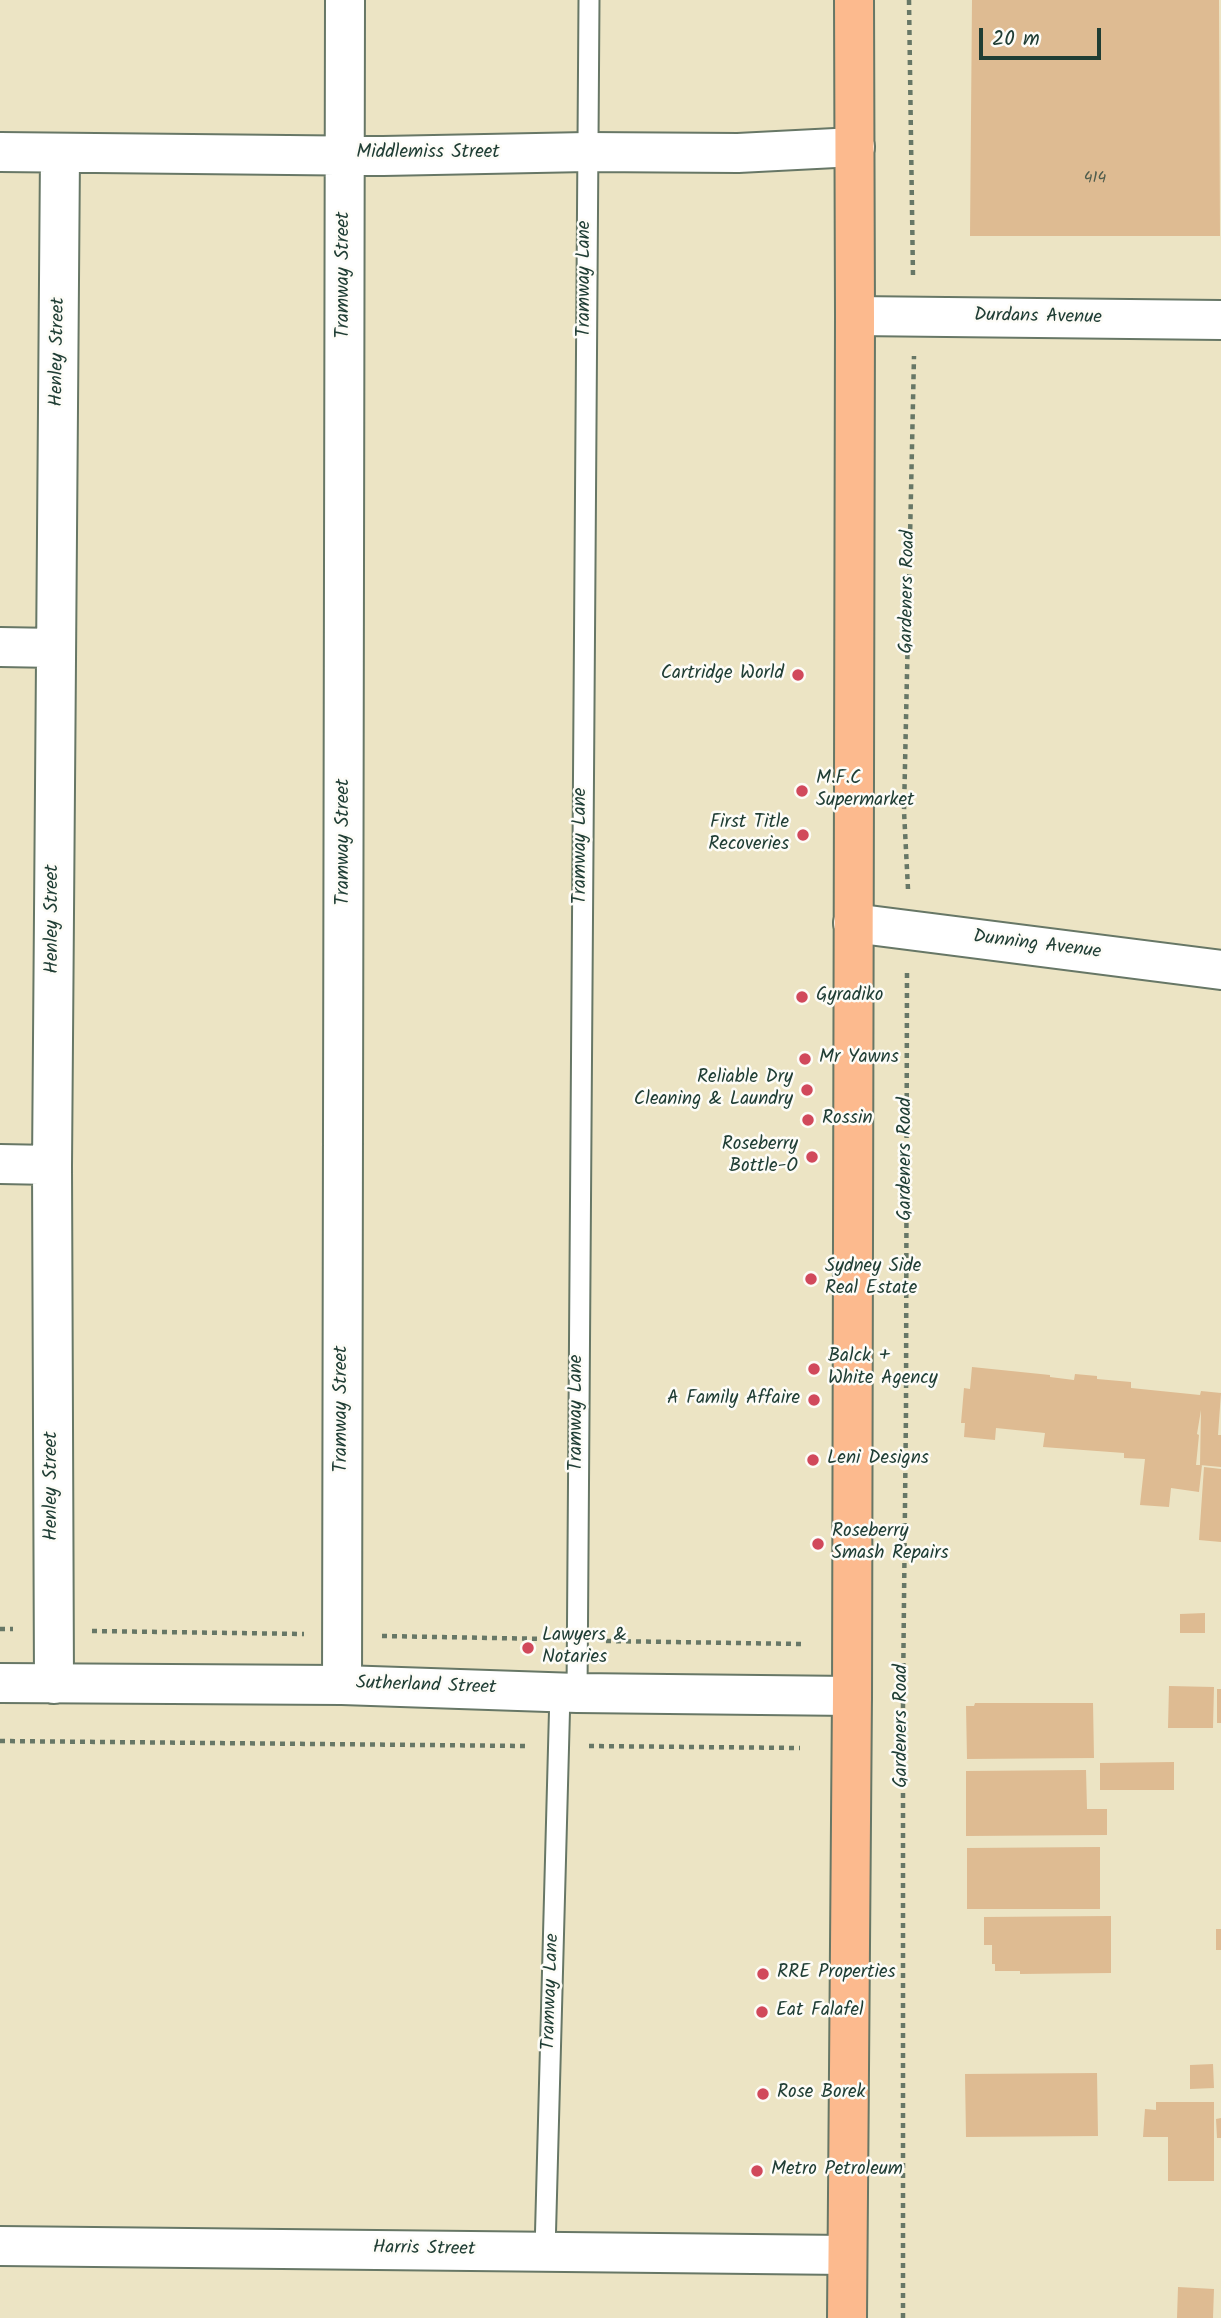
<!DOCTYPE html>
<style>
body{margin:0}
#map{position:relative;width:1221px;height:2318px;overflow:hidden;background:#ece4c4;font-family:Kalam,sans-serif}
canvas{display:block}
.scale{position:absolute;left:979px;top:28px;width:122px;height:32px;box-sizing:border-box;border:4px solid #1f3d34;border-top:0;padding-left:9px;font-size:21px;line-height:24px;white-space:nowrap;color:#1f3d34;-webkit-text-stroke:5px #fdfcf7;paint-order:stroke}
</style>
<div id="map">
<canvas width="1221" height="2318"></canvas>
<div class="scale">20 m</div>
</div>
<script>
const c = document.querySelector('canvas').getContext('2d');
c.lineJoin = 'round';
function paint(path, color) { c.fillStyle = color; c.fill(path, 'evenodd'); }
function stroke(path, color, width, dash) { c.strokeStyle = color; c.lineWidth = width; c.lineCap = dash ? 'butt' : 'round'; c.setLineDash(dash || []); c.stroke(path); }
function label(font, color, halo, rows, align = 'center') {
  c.font = font + ' Kalam,sans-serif'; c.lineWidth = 5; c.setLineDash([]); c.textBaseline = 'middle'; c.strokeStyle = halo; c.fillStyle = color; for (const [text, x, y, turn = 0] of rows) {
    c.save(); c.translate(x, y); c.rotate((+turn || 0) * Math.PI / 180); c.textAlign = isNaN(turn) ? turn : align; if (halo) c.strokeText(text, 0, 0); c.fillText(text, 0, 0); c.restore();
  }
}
paint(new Path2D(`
 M972,0H1219L1220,236H970Z
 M972,1367L1050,1375V1377L1074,1380L1075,1374L1097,1376V1379L1131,1382V1388L1200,1395L1201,1391L1221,1393L1218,1435H1221V1467L1200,1465L1201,1410L1197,1434L1199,1435L1196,1465H1202L1199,1492L1171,1488L1169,1507L1140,1505L1145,1459L1124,1458V1453L1043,1447L1045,1433L996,1428L995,1440L964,1437L965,1423H961L964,1388L970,1389Z
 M1204,1467L1221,1469V1542L1199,1540Z
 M1205,1613V1633H1180V1614Z
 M1169,1686L1214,1687L1213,1728H1168Z
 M1217,1689H1221V1723H1217Z
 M975,1703H1093L1094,1758L967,1759L966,1706H974Z
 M1174,1762V1790H1100V1763Z
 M1086,1770L1087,1809H1107V1835L966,1836V1771Z
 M1100,1847V1909H967V1848Z
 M1111,1916V1973L1020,1974V1971H995V1964H992V1945H984V1917Z
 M1216,1929H1221V1950H1216Z
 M1213,2064L1214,2088L1190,2089V2065Z
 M1097,2073L1098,2136L966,2137L965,2074Z
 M1156,2102H1214V2181H1168V2137H1143L1145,2109L1156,2110Z
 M1221,2118V2138H1217L1216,2119Z
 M1178,2287L1214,2289L1213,2318H1177Z`), '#debb92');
const service = new Path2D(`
 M577,1693L589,0
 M545,2251L560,1692`);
const minor = new Path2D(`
 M0,152L383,156L587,152L738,153L855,147
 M855,316L1221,320
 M0,647L56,648
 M0,1164L52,1165
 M54,1684L52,1165L60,154
 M342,1685L345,0
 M0,2246L847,2255`);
const tertiary = new Path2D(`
 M853,923L1221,970
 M0,1683L342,1685L577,1693L852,1696`);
const primary = new Path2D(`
 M847,2318L852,1696L855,316L854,0`);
stroke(service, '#677766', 23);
stroke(minor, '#677766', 42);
stroke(tertiary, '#677766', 42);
stroke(primary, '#677766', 42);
stroke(new Path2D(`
 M909,0L913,277
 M908,889L904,811L914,356
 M0,1629H13
 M92,1631L304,1634
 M382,1636L549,1639
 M606,1641L801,1644
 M0,1741L528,1746
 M589,1746L800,1748
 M903,2318V1696L906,1411L907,971`), '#677766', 4.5, [5, 5]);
stroke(service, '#fff', 19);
stroke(minor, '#fff', 38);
stroke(tertiary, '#fff', 38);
stroke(primary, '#fcba8e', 38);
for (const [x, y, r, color] of [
 [798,675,7,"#d1495b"],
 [802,791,7,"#d1495b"],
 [803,835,7,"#d1495b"],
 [802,997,7,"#d1495b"],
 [805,1059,7,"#d1495b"],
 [807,1090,7,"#d1495b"],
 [808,1120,7,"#d1495b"],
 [812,1157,7,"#d1495b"],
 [811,1279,7,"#d1495b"],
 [814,1369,7,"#d1495b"],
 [814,1400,7,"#d1495b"],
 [813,1460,7,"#d1495b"],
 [818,1544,7,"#d1495b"],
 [528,1648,7,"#d1495b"],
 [763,1974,7,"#d1495b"],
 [762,2012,7,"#d1495b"],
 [763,2094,7,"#d1495b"],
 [757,2171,7,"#d1495b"]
]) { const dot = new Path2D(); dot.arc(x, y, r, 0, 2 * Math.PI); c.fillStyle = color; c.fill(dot); stroke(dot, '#fdfcf7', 2.5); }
label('16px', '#4f5c4c', null, [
 ["414",1095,179]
]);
label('19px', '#1f3d34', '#fdfcf7', [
 ["Middlemiss Street",428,154],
 ["Tramway Street",345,275,-90],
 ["Tramway Lane",586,279,-90],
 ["Durdans Avenue",1038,318,1],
 ["Henley Street",59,352,-89],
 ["Gardeners Road",909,592,-89],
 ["Tramway Street",345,842,-90],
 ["Tramway Lane",582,846,-90],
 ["Henley Street",54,919,-90],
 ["Dunning Avenue",1037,946,7],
 ["Gardeners Road",907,1159,-90],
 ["Tramway Street",343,1409,-90],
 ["Tramway Lane",578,1413,-90],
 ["Henley Street",53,1486,-90],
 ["Sutherland Street",426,1687,2],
 ["Gardeners Road",903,1726,-90],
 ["Tramway Lane",552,1992,-88],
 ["Harris Street",424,2250,1]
]);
label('19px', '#1f3d34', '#fdfcf7', [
 ["Cartridge World",784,675,"right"],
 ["M.F.C",816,780],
 ["Supermarket",816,802],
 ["First Title",789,824,"right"],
 ["Recoveries",789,846,"right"],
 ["Gyradiko",816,997],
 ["Mr Yawns",819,1059],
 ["Reliable Dry",793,1079,"right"],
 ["Cleaning & Laundry",793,1101,"right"],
 ["Rossin",822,1120],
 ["Roseberry",798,1146,"right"],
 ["Bottle-O",798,1168,"right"],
 ["Sydney Side",825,1268],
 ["Real Estate",825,1290],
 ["Balck +",828,1358],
 ["White Agency",828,1380],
 ["A Family Affaire",800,1400,"right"],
 ["Leni Designs",827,1460],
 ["Roseberry",832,1533],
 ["Smash Repairs",832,1555],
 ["Lawyers &",542,1637],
 ["Notaries",542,1659],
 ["RRE Properties",777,1974],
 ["Eat Falafel",776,2012],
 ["Rose Borek",777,2094],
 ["Metro Petroleum",771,2171]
], 'left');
</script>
